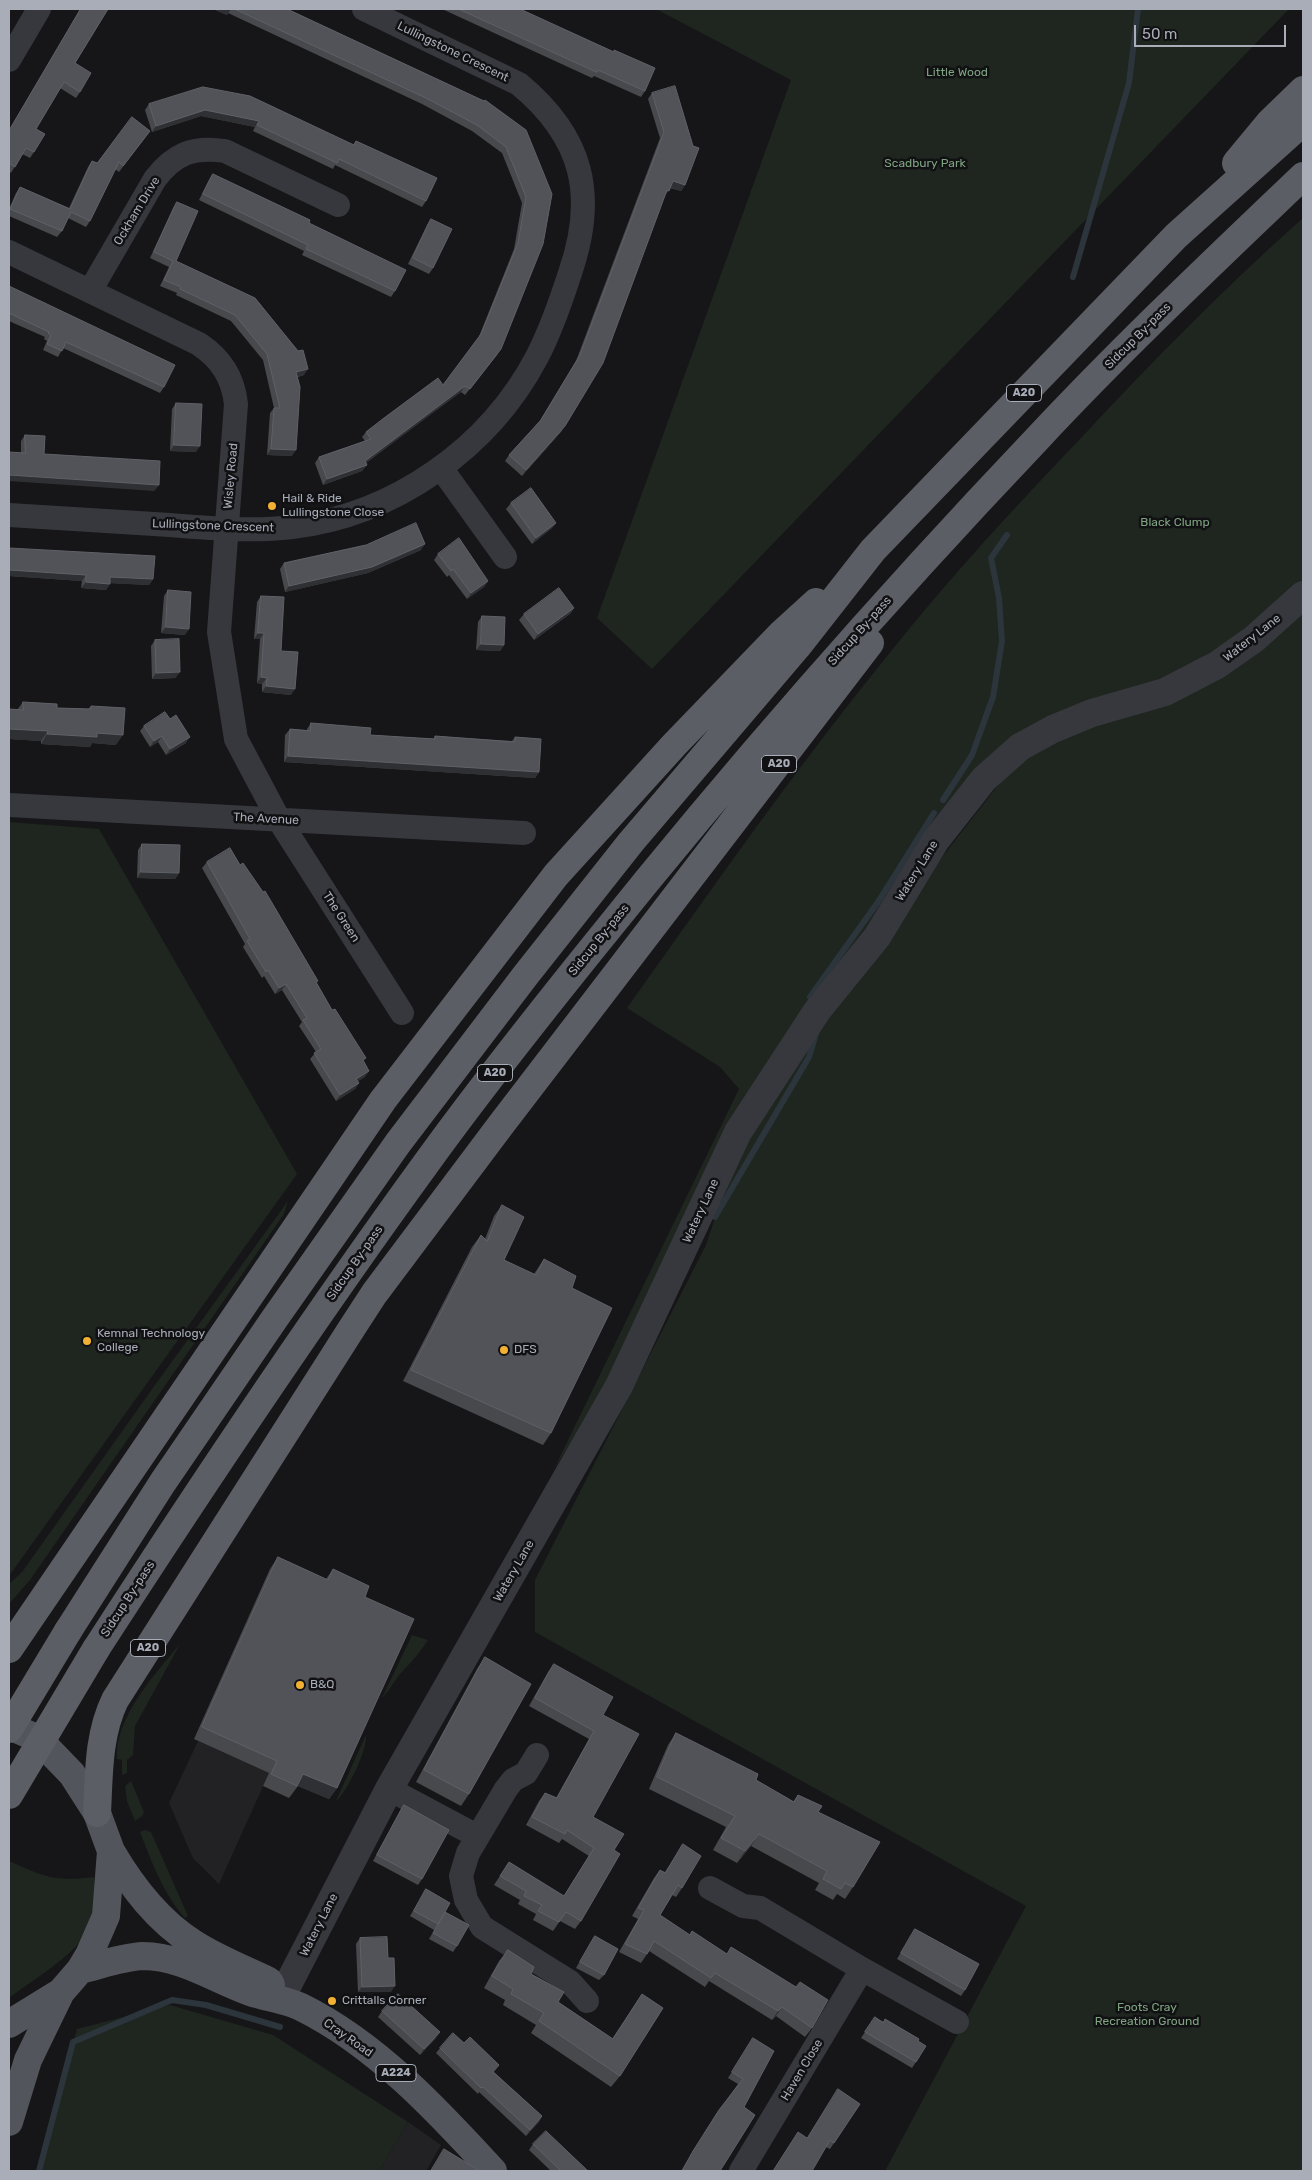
<!DOCTYPE html>
<style>
body{margin:0}
#map{position:relative;width:1312px;height:2180px;overflow:hidden;background:#161618;font-family:Rubik,sans-serif}
canvas{display:block}
.frame{position:absolute;inset:0;border:10px solid #a8adb8;pointer-events:none}
.scale{position:absolute;left:1134px;top:25px;width:152px;height:22px;box-sizing:border-box;border:2px solid #a8adb8;border-top:0;padding-left:6px;font-size:15px;line-height:18px;white-space:nowrap;color:#a8adb8;-webkit-text-stroke:4px #111113;paint-order:stroke}
</style>
<div id="map">
<canvas width="1312" height="2180"></canvas>
<div class="frame"></div>
<div class="scale">50 m</div>
</div>
<script>
const c = document.querySelector('canvas').getContext('2d');
c.lineJoin = 'round';
function paint(path, color) { c.fillStyle = color; c.fill(path, 'evenodd'); }
function stroke(path, color, width, dash) { c.strokeStyle = color; c.lineWidth = width; c.lineCap = dash ? 'butt' : 'round'; c.setLineDash(dash || []); c.stroke(path); }
function label(font, color, halo, rows, align = 'center') {
  c.font = font + ' Rubik,sans-serif'; c.lineWidth = 5; c.setLineDash([]); c.textBaseline = 'middle'; c.strokeStyle = halo; c.fillStyle = color; for (const [text, x, y, turn = 0] of rows) {
    c.save(); c.translate(x, y); c.rotate((+turn || 0) * Math.PI / 180); c.textAlign = isNaN(turn) ? turn : align; if (halo) c.strokeText(text, 0, 0); c.fillText(text, 0, 0); c.restore();
  }
}
paint(new Path2D(`
 M198,1741L269,1773L219,1884L193,1858L169,1803Z
 M408,2122L441,2145L426,2171H379Z`), '#222225');
paint(new Path2D(`
 M656,9H1289L652,669L597,618L791,80Z
 M1303,218V580L1247,630L1162,682L1047,722L861,940L608,1385L554,1469L739,1089L720,1067L627,1008C713,887 798,765 892,650C951,576 1015,507 1080,439C1151,363 1225,287 1303,218Z
 M1303,606V2171H885L1026,1906L535,1632V1580L706,1245L739,1147L929,874L1023,753Z
 M9,822L99,829L297,1174L9,1576Z
 M288,1201L284,1214L30,1580L9,1604V1584L22,1572L155,1385Z
 M412,1635L428,1640C420,1653 411,1662 401,1673C394,1681 390,1690 382,1698Z
 M180,1644L135,1726L133,1755L127,1760V1773L122,1775V1760L117,1759C114,1718 156,1673 180,1644Z
 M366,1735C368,1748 347,1793 336,1801Z
 M131,1781L144,1812L142,1816L135,1821L127,1801L125,1786Z
 M145,1830L151,1832L188,1916L185,1918C163,1893 152,1863 140,1832Z
 M9,1861C45,1877 55,1882 94,1877C97,1895 95,1917 86,1934C73,1956 30,1982 9,1998Z
 M170,2005L273,2035L408,2122L379,2171H39L77,2029Z`), '#1e261f');
stroke(new Path2D(`
 M1073,277L1129,83L1138,9
 M943,800L972,755L993,697L1002,641L999,598L991,558L1007,535
 M810,997L878,902L934,813
 M715,1217L809,1057L816,1034
 M39,2171L73,2042L172,2000L206,2005L280,2027`), '#2c353c', 6);
stroke(new Path2D(`
 M9,60L39,9
 M9,252L199,344C221,359 233,377 236,404L219,632L236,739L279,820L402,1013
 M90,291L155,179C174,154 193,146 225,151L338,205
 M441,468L505,557
 M9,515C63,518 117,522 170,525C211,528 252,532 292,527C395,515 489,448 537,357C551,330 561,301 570,273C597,195 583,137 519,84L364,9
 M9,805L524,833
 M537,1755L526,1773L513,1780L506,1789L468,1853L461,1876L466,1900L482,1927L570,1982L587,2001
 M389,1789L477,1836
 M710,1888L743,1906L760,1908L862,1969L741,2171
 M862,1969L957,2022`), '#37383d', 24);
stroke(new Path2D(`
 M281,1998L389,1789L619,1386L738,1132L817,1011L877,937L936,840L984,779L1020,747L1053,729L1092,713L1165,692L1217,665L1254,639L1303,595`), '#37383d', 28);
stroke(new Path2D(`
 M9,1726L30,1735L44,1745L72,1774L97,1813L111,1851L106,1916L89,1955L80,1970L61,1992L9,2024
 M111,1851C132,1887 157,1920 193,1943C216,1958 244,1969 269,1981L271,1985
 M80,1970C101,1965 122,1957 143,1956C181,1956 216,1980 250,1992C268,1998 284,1999 301,2007C376,2044 438,2111 493,2171
 M9,2122L28,2060L61,1992`), '#53555c', 28);
stroke(new Path2D(`
 M1236,163L1270,122L1303,90
 M68,1631L163,1482L275,1318L398,1143L525,976L631,842L797,647L873,550L1176,236L1303,122
 M9,1649L383,1100L556,875L674,745L782,633L816,602
 M96,1649C202,1485 310,1323 425,1165C479,1090 537,1017 595,945C735,770 883,601 1037,439C1122,348 1213,262 1303,176
 M97,1813C99,1775 98,1735 115,1700L350,1331L374,1294L500,1126L870,643`), '#5b5e65', 28);
stroke(new Path2D(`
 M9,1729L68,1631
 M9,1795L96,1649`), '#5b5e65', 28);
paint(new Path2D(`
 M80,9H108L75,63L80,92L76,98L60,88L36,129L34,152L30,158L22,154L11,173L9,171V130Z
 M213,9H287L484,101L552,194L497,355L465,395L461,392L429,415L366,463L367,465L362,471L323,485L315,463L319,457L365,441L362,437L366,432L443,385L478,339L514,249L522,203L502,153L472,131L422,104L228,13L227,15Z
 M442,9H520L645,91L641,97L594,76L592,78Z
 M203,87L353,145L356,141L426,201L422,207L335,165L333,169L253,131L255,127L201,116L152,132L145,110L149,104Z
 M652,93L685,185L681,191L670,188L664,197L561,432L522,476L505,461L509,455L539,422L576,361L660,138L648,99Z
 M150,131L119,172L115,169L90,221L86,227L68,218L62,231L57,237L9,216V209L16,193L20,187L69,208L88,167L92,161L97,163Z
 M213,174L309,223L395,291L391,297L302,255L304,251L199,200L209,180Z
 M177,202L176,261L304,375L298,377L292,456L267,455L270,413L274,408L263,360L231,321L176,295L177,293L160,286L169,267L150,258L173,208Z
 M431,219L433,268L429,274L408,264L427,225Z
 M9,286L164,387L160,393L63,348L58,357L43,350L47,341L44,339L45,337L9,321Z
 M176,403L196,452L170,451L172,409Z
 M25,435L44,454L159,485L154,491L21,453V441Z
 M511,503L556,523L552,528L532,544L506,509Z
 M366,545L421,550L368,573L285,592L280,569L284,563Z
 M9,548L153,579L149,585L110,583L106,590L81,588L82,581L9,576Z
 M438,554L488,581L484,587L467,599L449,575L447,577L434,560Z
 M168,590L185,635L161,633L164,596Z
 M261,596L281,651L291,695L262,692V684L257,683L260,639H254L257,602Z
 M574,608L570,614L534,640L519,620L524,614Z
 M482,616L504,645L500,651L476,650L478,622Z
 M155,640L180,672L175,678L152,679L151,646Z
 M23,702L57,708L88,709L91,706L116,745L92,743L90,747L41,744V741L9,739V709L17,710Z
 M170,719L186,743L166,755L158,742L150,747L140,731L144,726Z
 M311,723L370,735L433,739L435,736L512,741L515,737L539,772L535,778L284,762L285,735L290,729L307,730V729Z
 M142,844L179,873L175,879L137,878L138,850Z
 M207,862L240,865L316,983L332,1010L363,1061L365,1077L358,1081L359,1083L355,1089L336,1101L310,1059L316,1052L299,1026L302,1022L282,990L275,994L264,976L262,978L243,947L245,944L202,868Z
 M502,1205L504,1260L534,1274L544,1259L572,1288L551,1433L543,1445L403,1381L472,1247L481,1235L485,1239L494,1216Z
 M278,1557L326,1579L333,1569L365,1597L337,1788L329,1799L298,1786L289,1798L263,1786L269,1773L194,1739L270,1569Z
 M485,1657L469,1794L461,1806L416,1782L477,1669Z
 M554,1664L603,1715L593,1817L614,1850L581,1921L575,1929L560,1921L553,1931L533,1920L536,1914L518,1904L520,1900L494,1885L509,1862L564,1896L589,1856L562,1839L559,1843L526,1825L539,1801L545,1793L556,1798L589,1739L529,1706L548,1672Z
 M676,1733L793,1802L798,1795L818,1812L853,1887L845,1899L837,1894L833,1900L815,1890L819,1883L751,1846L737,1863L713,1850L726,1827L649,1789L668,1745Z
 M404,1805L422,1879L418,1885L373,1861L400,1811Z
 M683,1844L682,1888L676,1897L672,1895L660,1915L689,1935L692,1931L812,2028L805,2037L776,2016L772,2020L709,1981L705,1987L649,1951L641,1963L619,1952L638,1919L632,1916L654,1878L660,1870L665,1872Z
 M426,1889L445,1912L457,1946L453,1952L429,1939L436,1927L434,1930L410,1916Z
 M915,1929L965,1990L961,1996L897,1959Z
 M595,1936L604,1975L599,1980L576,1968L591,1942Z
 M360,1938L388,1958L391,1992H358L356,1944Z
 M508,1950L558,2002L612,2039L642,1994L620,2076L611,2087L531,2033L536,2025L503,2005L505,2000L484,1988L499,1961Z
 M382,2011L436,2038L420,2055L378,2017Z
 M875,2017L918,2041L916,2062L912,2068L861,2038Z
 M753,2038L744,2107L720,2171H681L715,2116L738,2084L728,2078Z
 M440,2048L494,2072L542,2116L539,2122L526,2136L479,2092L478,2094L436,2053Z
 M860,2104L830,2149L807,2138Z
 M533,2144L588,2171H551L529,2150Z`), '#47494d');
paint(new Path2D(`
 M213,9H231L227,15Z
 M205,110L259,121L255,127L201,116L152,132L156,126Z
 M673,181L685,185L681,191L669,187Z
 M308,369L304,375L292,378L296,372Z
 M465,386L461,392L361,467L365,461Z
 M565,426L561,432L522,476L526,470Z
 M174,445L200,446L196,452L170,451Z
 M271,449L296,450L292,456L267,455Z
 M367,465L362,471L323,485L327,479Z
 M9,475L159,485L154,491L9,481Z
 M556,523L552,528L532,544L536,538Z
 M425,544L421,550L368,573L285,592L289,586Z
 M9,570L86,575L82,581L9,576Z
 M110,577L153,579L149,585L106,583Z
 M488,581L484,587L467,599L471,593Z
 M86,582L110,584L106,590L81,588Z
 M574,608L570,614L534,640L538,634Z
 M166,627L189,629L185,635L161,633Z
 M258,633H264L260,639H254Z
 M481,644L504,645L500,651L476,650Z
 M180,672L175,678L152,679L156,673Z
 M261,677L267,678L262,684L257,683Z
 M266,686L295,689L291,695L262,692Z
 M9,729L48,731L41,741L9,739Z
 M97,733L123,735L116,745L92,743L90,747L41,744L47,734Z
 M162,736L158,742L150,747L154,741Z
 M190,737L186,743L166,755L170,749Z
 M288,756L539,772L535,778L284,762Z
 M141,872L179,873L175,879L137,878Z
 M286,984L282,990L275,994L279,988Z
 M369,1071L365,1077L352,1085L356,1079Z
 M359,1083L355,1089L336,1101L340,1095Z
 M303,1774L337,1788L329,1799L295,1785Z
 M759,1834L751,1846L737,1863L745,1851Z
 M395,1986L391,1992H358L362,1987Z
 M782,2007L776,2016L772,2020L778,2011Z
 M440,2032L436,2038L420,2055L424,2049Z
 M542,2116L539,2122L526,2136L530,2130Z`), '#2f3033');
const building = new Path2D(`
 M81,9H108L75,63L91,73L80,92L64,82L36,129L45,134L34,152L26,148L15,167L9,163V131Z
 M235,9H287L484,101L485,100L526,130L552,194L543,244L501,349L470,389L465,386L365,461L367,465L327,479L319,457L371,439L366,432L384,418L438,378L443,385L481,334L518,243L526,197L506,147L477,125L426,98Z
 M459,9H520L614,52V50L655,68L645,91L598,70L597,72Z
 M675,86L693,146L699,148L685,185L673,181L669,191L667,190L603,363L565,426L526,470L509,455L541,420L580,355L664,132L652,93Z
 M203,87L250,96L354,145L356,141L437,178L426,201L339,159L337,163L257,125L259,121L205,110L156,126L149,104Z
 M132,117L150,131L123,166L119,162L90,221L71,212L62,231L10,209L20,187L70,209L92,161L97,163Z
 M213,174L310,220L309,223L406,270L395,291L306,249L308,245L203,194Z
 M177,202L198,211L176,261L255,298L298,351L303,350L308,369L296,372L300,387L296,450L271,449L274,408H280L267,354L235,315L180,289L181,287L164,280L173,261L154,252Z
 M431,219L452,229L433,268L413,258Z
 M9,286L175,365L164,387L66,342L62,351L47,344L51,335L48,333L49,332L9,313Z
 M176,403L202,404L200,446L174,445Z
 M25,435L45,436L44,454L160,461L159,485L9,475V452L25,453Z
 M531,488L556,523L536,538L511,503Z
 M416,523L425,544L372,567L289,586L284,563L366,545Z
 M459,538L488,581L471,593L453,569L451,571L438,554Z
 M9,548L155,556L153,579L110,577V584L86,582V575L9,570Z
 M559,588L574,608L538,634L524,614Z
 M168,590L191,592L189,629L166,627Z
 M261,596L284,597L281,651L298,652L295,689L266,686L267,678L261,677L264,633H258Z
 M482,616L505,617L504,645L481,644Z
 M179,639L180,672L156,673L155,640Z
 M23,702L57,704V708L91,709V706L125,708L123,735L97,733V737L47,734L48,731L9,729V709L23,710Z
 M165,712L170,719L176,715L190,737L170,749L162,736L154,741L144,726Z
 M311,723L371,728L370,735L435,739V736L515,742V737L541,739L539,772L288,756L290,729L310,731Z
 M142,844L180,845L179,873L141,872Z
 M230,848L240,865L243,863L263,892L265,891L318,981L316,982L332,1010L335,1009L366,1058L363,1060L369,1071L356,1079L359,1083L340,1095L314,1053L321,1049L303,1020L307,1018L286,984L279,988L268,970L266,972L247,941L250,939L207,862Z
 M502,1205L524,1217L504,1260L536,1275L544,1259L576,1276L572,1288L612,1308L551,1433L411,1370L481,1235L487,1241Z
 M278,1557L328,1580L333,1569L369,1586L365,1597L414,1619L337,1788L303,1774L297,1786L271,1774L277,1761L202,1727Z
 M485,1657L531,1684L469,1794L424,1770Z
 M554,1664L613,1697L603,1715L639,1734L593,1817L624,1834L614,1850L620,1854L581,1921L566,1912L559,1922L538,1911L542,1905L524,1896L526,1891L500,1876L509,1862L564,1896L594,1848L567,1830L565,1834L532,1817L545,1793L557,1798L594,1731L535,1698Z
 M676,1733L758,1774L756,1780L794,1802L798,1795L822,1806L818,1812L880,1842L853,1887L845,1883L841,1889L823,1879L827,1871L759,1834L745,1851L721,1838L735,1816L657,1777Z
 M404,1805L449,1830L422,1879L377,1855Z
 M683,1844L701,1856L682,1888L678,1885L660,1915L690,1935L692,1931L727,1954L731,1947L796,1987L800,1982L828,2000L812,2028L782,2007L778,2011L715,1973L711,1978L654,1941L647,1954L625,1944L644,1910L638,1908L660,1870L665,1873Z
 M426,1889L450,1903L445,1912L469,1925L457,1946L433,1933L445,1912L438,1924L414,1911Z
 M915,1929L979,1964L965,1990L901,1953Z
 M595,1936L618,1949L604,1975L580,1962Z
 M387,1937L388,1958H394L395,1986L362,1987L360,1938Z
 M508,1950L534,1967L531,1974L564,1992L558,2002L613,2039L642,1994L663,2008L620,2076L539,2021L544,2013L511,1994L513,1989L492,1976Z
 M398,1994L440,2032L424,2049L382,2011Z
 M875,2017L883,2023L885,2019L919,2039L918,2041L926,2046L916,2062L865,2032Z
 M453,2033L464,2043L470,2037L499,2065L493,2072L542,2116L530,2130L483,2087L481,2088L440,2048Z
 M753,2038L774,2051L744,2107L755,2115L720,2171H682L693,2151L719,2110L743,2079L732,2072Z
 M838,2089L860,2104L834,2143L830,2140L812,2171H773L798,2132L807,2138Z
 M546,2131L588,2171H561L533,2144Z
 M444,2149L480,2171H431Z`);
paint(building, '#525359');
stroke(building, '#5f6168', 1);
for (const [x, y, r, color] of [
 [272,506,5,"#f2b134"],
 [87,1341,5,"#f2b134"],
 [504,1350,5,"#f2b134"],
 [300,1685,5,"#f2b134"],
 [332,2001,5,"#f2b134"]
]) { const dot = new Path2D(); dot.arc(x, y, r, 0, 2 * Math.PI); c.fillStyle = color; c.fill(dot); stroke(dot, '#111113', 2); }
for (const [x, y, w] of [
 [1024,393,35],
 [779,764,35],
 [495,1073,35],
 [148,1648,35],
 [396,2073,40]
]) { const box = new Path2D(); box.roundRect(x - w / 2, y - 8.5, w, 17, 4); c.fillStyle = '#111113'; c.fill(box); stroke(box, '#a8adb8', 1); }
label('bold 11px', '#a8adb8', null, [
 ["A20",1024,393],
 ["A20",779,764],
 ["A20",495,1073],
 ["A20",148,1648],
 ["A224",396,2073]
]);
label('12px', '#a8adb8', '#111113', [
 ["Lullingstone Crescent",453,52,26],
 ["Ockham Drive",137,211,-59],
 ["Sidcup By-pass",1138,336,-45],
 ["Wisley Road",231,476,-85],
 ["Lullingstone Crescent",213,526,2],
 ["Sidcup By-pass",860,631,-48],
 ["Watery Lane",1252,638,-38],
 ["The Avenue",266,819,3],
 ["Watery Lane",917,871,-58],
 ["The Green",341,917,57],
 ["Sidcup By-pass",599,940,-51],
 ["Watery Lane",701,1211,-65],
 ["Sidcup By-pass",355,1263,-55],
 ["Watery Lane",514,1571,-60],
 ["Sidcup By-pass",128,1599,-57],
 ["Watery Lane",319,1925,-63],
 ["Cray Road",348,2038,35],
 ["Haven Close",802,2070,-59]
]);
label('12px', '#7fa381', '#111113', [
 ["Little Wood",957,73],
 ["Scadbury Park",925,164],
 ["Black Clump",1175,523],
 ["Foots Cray",1147,2008],
 ["Recreation Ground",1147,2022]
]);
label('12px', '#a8adb8', '#111113', [
 ["Hail & Ride",282,499],
 ["Lullingstone Close",282,513],
 ["Kemnal Technology",97,1334],
 ["College",97,1348],
 ["DFS",514,1350],
 ["B&Q",310,1685],
 ["Crittalls Corner",342,2001]
], 'left');
</script>
